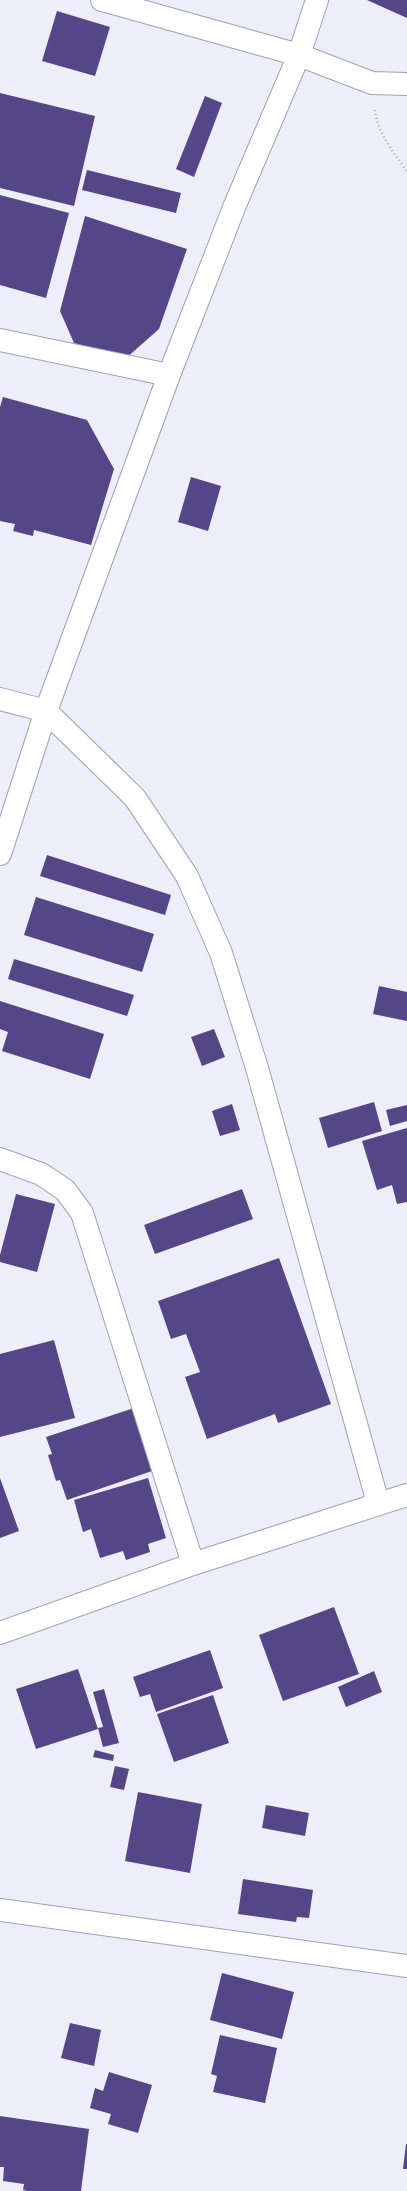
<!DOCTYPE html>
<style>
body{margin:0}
canvas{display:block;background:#eeedfa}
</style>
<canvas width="407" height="2191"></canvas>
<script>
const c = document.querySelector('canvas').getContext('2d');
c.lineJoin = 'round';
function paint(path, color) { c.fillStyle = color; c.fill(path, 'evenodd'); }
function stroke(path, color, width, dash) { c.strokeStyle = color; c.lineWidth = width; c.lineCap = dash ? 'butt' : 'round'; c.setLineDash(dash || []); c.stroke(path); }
paint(new Path2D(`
 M367,0H407V18Z
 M57,11L110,27L95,76L42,61Z
 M0,93L95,116L74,206L0,188Z
 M205,96L222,103L194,177L176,169Z
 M87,170L181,193L176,213L82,190Z
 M0,195L69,213L46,298L0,285Z
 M85,216L187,249L159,329L125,359L74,343L60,311Z
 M3,397L87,420L114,469L91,545L34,530L33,536L13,531L15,524L0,521V407Z
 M191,477L221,486L208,531L178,522Z
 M47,855L171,895L165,915L40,876Z
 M36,897L154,934L142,972L24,935Z
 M14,959L134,995L127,1016L8,979Z
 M379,986L407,992V1021L373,1014Z
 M0,1001L104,1034L90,1079L2,1051L8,1032L0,1029Z
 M214,1029L225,1057L202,1066L191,1037Z
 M374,1102L382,1131L328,1148L319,1118Z
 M232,1104L240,1130L220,1136L212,1111Z
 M407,1105V1121L390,1126L386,1110Z
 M407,1128V1202L397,1204L392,1185L377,1190L362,1141Z
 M242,1189L253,1219L155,1254L144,1225Z
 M16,1194L55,1204L37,1272L0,1262V1255Z
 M279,1258L331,1404L278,1423L275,1414L207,1439L185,1377L200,1372L186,1334L171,1339L158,1301Z
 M54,1340L75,1418L0,1437V1354Z
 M134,1408L155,1470L67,1500L60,1480L56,1481L48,1455L52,1454L46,1437Z
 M0,1478L19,1531L0,1538Z
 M148,1478L166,1538L148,1544L150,1552L126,1560L123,1551L100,1558L91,1529L83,1532L74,1500Z
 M334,1607L359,1674L283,1701L259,1635Z
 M210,1650L223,1688L156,1712L150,1694L140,1697L133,1677Z
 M78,1669L98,1729L36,1749L16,1689Z
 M374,1671L382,1692L346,1707L338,1687Z
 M104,1689L119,1743L103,1747L98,1728L103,1727L93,1692Z
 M213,1695L229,1743L174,1762L157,1714Z
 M95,1750L114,1755L113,1761L93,1757Z
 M115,1766L129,1769L124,1790L110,1787Z
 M138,1792L202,1804L190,1873L125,1861Z
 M266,1805L309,1813L305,1836L262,1828Z
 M243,1879L313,1890L309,1918L297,1917L296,1922L238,1914Z
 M222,1973L294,1992L282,2039L210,2020Z
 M70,2023L101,2030L94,2066L61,2058Z
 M220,2035L277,2048L265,2103L213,2092L217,2076L211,2074Z
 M109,2072L152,2085L138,2133L108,2124L111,2114L90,2108L95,2088L103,2091Z
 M0,2116L89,2129L81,2191H27L23,2190L24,2184L3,2181L4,2167H0Z
 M406,2144H407V2169H403Z`), '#544687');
const minor = new Path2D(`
 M102,0L299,55L372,83L407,84
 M0,340L169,375
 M0,699L46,711L135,798L187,876L221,953L257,1068L378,1503
 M0,854L46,711L169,375L235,205L299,55L317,0
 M0,1159L41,1174L65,1190L82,1213L193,1564
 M0,1633L193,1564L407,1495
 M0,1910L407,1966`);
stroke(minor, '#a19ebb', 24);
stroke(new Path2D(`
 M375,110C377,132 394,153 407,171`), '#a9a8b5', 2.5, [1, 3]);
stroke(minor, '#fff', 22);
</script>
